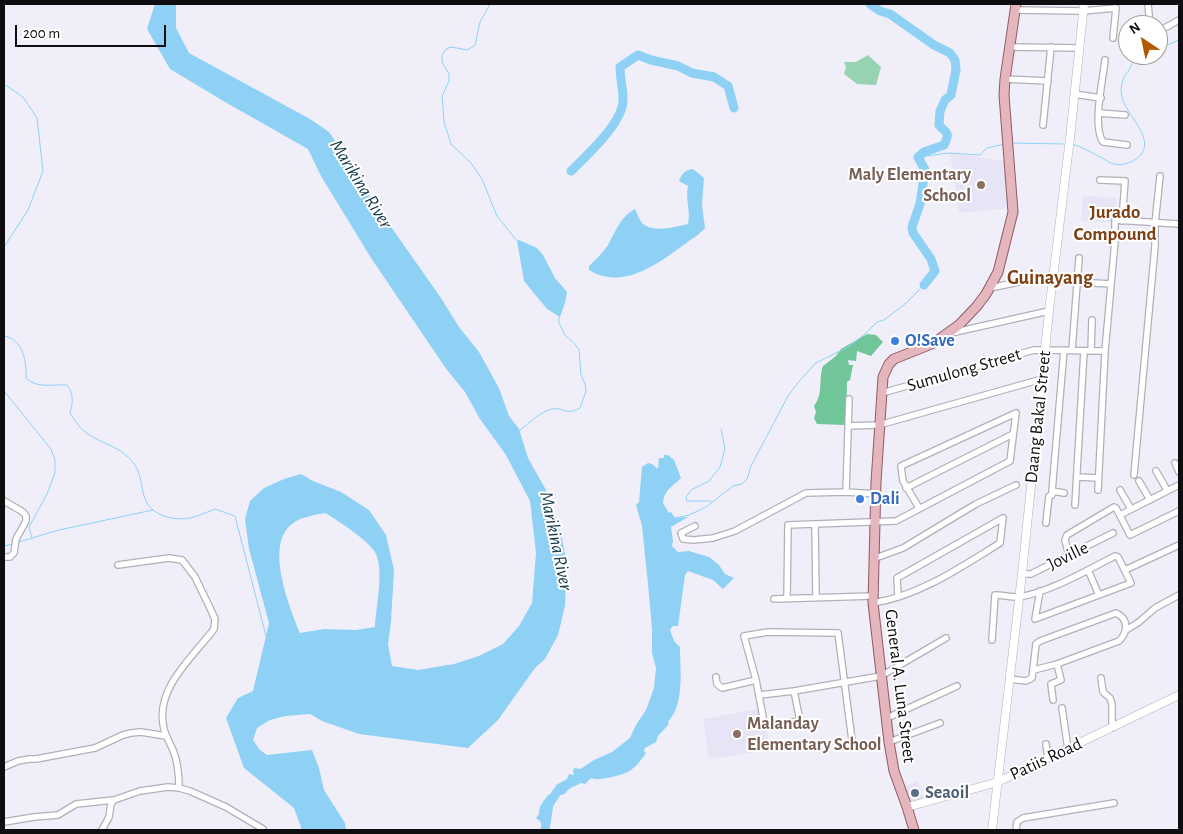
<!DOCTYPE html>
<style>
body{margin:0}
#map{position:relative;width:1183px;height:834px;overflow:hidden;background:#f0eff9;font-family:"Alegreya Sans",sans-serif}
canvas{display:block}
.frame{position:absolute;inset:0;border:5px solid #0e0d10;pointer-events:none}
.north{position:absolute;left:1118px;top:15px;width:50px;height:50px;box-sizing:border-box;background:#fff;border:1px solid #9f9e9f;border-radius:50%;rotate:326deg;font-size:14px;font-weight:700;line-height:20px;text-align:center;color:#0e0d10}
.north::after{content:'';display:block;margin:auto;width:18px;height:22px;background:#b45700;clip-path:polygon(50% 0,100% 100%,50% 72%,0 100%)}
.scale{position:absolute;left:15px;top:25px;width:151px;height:22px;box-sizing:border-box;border:2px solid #0e0d10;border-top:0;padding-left:6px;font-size:15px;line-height:18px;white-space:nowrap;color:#0e0d10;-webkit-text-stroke:4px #fff;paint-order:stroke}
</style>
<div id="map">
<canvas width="1183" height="834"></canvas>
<div class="frame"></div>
<div class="north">N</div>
<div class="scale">200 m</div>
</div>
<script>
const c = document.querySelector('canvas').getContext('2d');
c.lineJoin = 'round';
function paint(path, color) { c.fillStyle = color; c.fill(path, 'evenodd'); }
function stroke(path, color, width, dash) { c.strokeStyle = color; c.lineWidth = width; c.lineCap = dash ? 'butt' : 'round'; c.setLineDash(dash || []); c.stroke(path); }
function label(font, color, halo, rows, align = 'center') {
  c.font = font + ' "Alegreya Sans",sans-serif'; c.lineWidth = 4; c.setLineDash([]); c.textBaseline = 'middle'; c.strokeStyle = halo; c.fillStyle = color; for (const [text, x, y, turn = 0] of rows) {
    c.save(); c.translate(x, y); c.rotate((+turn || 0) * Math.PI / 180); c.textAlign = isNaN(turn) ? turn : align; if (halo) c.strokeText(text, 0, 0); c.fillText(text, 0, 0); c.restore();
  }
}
paint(new Path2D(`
 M950,153L1005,161L1009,208L959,213Z
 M1083,196L1116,198L1114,223L1081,221Z
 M759,709L760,719L765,718L770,750L709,759L703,719Z
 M918,781L924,798L908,802L903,787Z`), '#e6e4f5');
paint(new Path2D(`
 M868,55L881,67L876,85L857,84L844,74L846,67L844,62H856Z`), '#97d3b2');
paint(new Path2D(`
 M867,334L876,335L883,342L871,356L857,351L856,361L848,360L849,365H853L850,380L847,382L846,425L817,424L814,418L816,412L814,406C824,393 818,380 823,366L836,356L841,349Z`), '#70c599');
paint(new Path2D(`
 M155,4H176V28L189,53L310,119L329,132L343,152L356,177L441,298L459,327L479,352L499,388L509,416L519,429L528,458L546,490L561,534L567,564L565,606L558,635L545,659L535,668L498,720L468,748L359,734L322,721L310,714L285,716L270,720L257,728L253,740L260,750L267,755L312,750L319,768L324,790L345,823L346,830H302L294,808L244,768L226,718L238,698L253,691L269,623L249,549L245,519L250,501L264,488L284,479L301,474L313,481L341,492L369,510L386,535L394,570L391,622L388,644L392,666L418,670L454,664L479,656L503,644L519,626L532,603L536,553L530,501L506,455L480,419L465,392L447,370L371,258L321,176L308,149L225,102L170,69L147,29ZM325,513C336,519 372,543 376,554C384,574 376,605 375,627L356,630L324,629L300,633C290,608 264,545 292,524C300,517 315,515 325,513Z
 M693,169L704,178L702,205L705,228L699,234C668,255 628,294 589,270V266C595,260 603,253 608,245C615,232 621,216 635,209C637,213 640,221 643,224C655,233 675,227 688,224C691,211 685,199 688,186L679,181C682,173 685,170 693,169Z
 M519,240L537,248L543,255L555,278L567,292L565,303L560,317L547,309L524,281L517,241Z
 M664,455H668L674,460L681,478C675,485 664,489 663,503L669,513L671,512L675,518L688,517L671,527L673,541L672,546L678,552L689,551L709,557L719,565L725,574L734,578L723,589L713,580L688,571L685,575L678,626H673L670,630L674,641L680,647C680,670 685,703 668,722L669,724L658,736L656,742L645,748L644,751L646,753C634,771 626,775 606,778C600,779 596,780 591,778L585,784L581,783L573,787L574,784L567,783L564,790L567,791L565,794L551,797L545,816L549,830H542L544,829L540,821L536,818L539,814C539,805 543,802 549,794L551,796L550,795L554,793L556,785L567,779L569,774L574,775L573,772L574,768L581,769V768H582L594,760L612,752L630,738L636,725L646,710L654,688L656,668L652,653V629L648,584L642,526L636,505L639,502L642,467L648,463L652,464L658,469L659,458H664Z`), '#8ed1f5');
stroke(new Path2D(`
 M490,4L480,22L475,45L468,50L451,47L446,49L442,55V62L449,74V81L442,96L444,122L451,144L471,163L482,179L497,216L517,241
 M1158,49L1179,40
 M4,84L23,97L37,118L43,171L28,210L4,247
 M1012,143L1063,144
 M1072,144C1082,147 1091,152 1100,157C1105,159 1109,163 1114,164C1128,167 1149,156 1144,139C1139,119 1114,103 1123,80C1124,76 1127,73 1129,70C1133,63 1132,59 1140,55
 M918,157L949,153L980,155L987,148L1005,144
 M4,336C23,339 27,362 26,378C38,389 53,384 67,385C74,394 73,403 70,413C74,419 79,427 84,431C97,442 115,445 127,456C144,471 139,485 146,501C152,516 176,521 190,518C199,516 207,512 215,509L235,516L266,636
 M4,391L51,449L55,460V473L47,494L29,527L32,538
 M520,430C528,424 544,409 553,409C565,407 565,416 580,408L586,391L585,384L581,375L579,350L575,344L565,335L559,323V315
 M711,501H687L686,497L691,490L709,481L720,467L725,449L721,429
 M675,518L689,515L706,507L733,486L742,484L747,479L751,466L788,396L800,380L816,363L848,347L865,334L877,322L884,320L905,304L920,289
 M19,542L59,530L153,510
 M4,546L13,544`), '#8ed1f5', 1);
stroke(new Path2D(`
 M870,4L880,11L890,14L934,45L950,53L955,60L956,70L951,95L945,100L940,111L939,125C946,134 951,131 944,145L924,152L918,157L925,170L920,204L912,227L913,233L931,259L935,271L924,285
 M571,171C587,155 624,122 623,99C623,88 620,78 620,67L638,55L651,60L678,66L692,73L714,77L728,86L734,108
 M545,830L549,804L557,792L579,777`), '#8ed1f5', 9);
const street = new Path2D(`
 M1148,4L1150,25
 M1015,10L1083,11L1116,8L1113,38
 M1158,30H1161L1179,20
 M1009,47L1079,48
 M1105,60C1103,80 1092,126 1103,142L1127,145
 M1005,79L1048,81
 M1074,94L1101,98
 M1099,113L1125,115
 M1043,125L1051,47
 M1100,180L1125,181L1122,221
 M990,288L1038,278L1076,282L1111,284
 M951,333L1049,311
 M1072,350L1079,258
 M1091,351L1092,320
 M882,393L1034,350L1105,351
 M848,426L879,425L1042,379
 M1175,463L1179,472
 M1156,471L1167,490
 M1134,475L1155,246V224L1160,176
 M1078,477L1098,478
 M1139,481L1150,500
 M906,488L1013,434
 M1098,490L1105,351L1115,241V220L1179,224
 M1120,490L1131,509
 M1052,491L1064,493
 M846,492L849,399
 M4,501L23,512L26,516V521L16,539L14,553L10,557H4
 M1075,505L1084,351
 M919,508L903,481L901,466L1016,413
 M1120,515L1179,485
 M1046,523L1049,496L1052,495V491L1064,350
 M815,524L816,597
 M695,526L681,533L683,539L694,540L713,538L735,531L806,493L846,492L876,494
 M1069,556L1065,540L1067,535L1114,507L1116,508L1130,535L1179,511
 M873,559L903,548L976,504L1016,485
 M118,565L169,558L182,560L195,577L210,608L215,619L214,629C192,658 154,689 164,729C166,737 170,743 173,750C178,762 179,775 179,788
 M1088,570L1099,595
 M1125,570L1179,545
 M1022,574H1031L1113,533
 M898,597L897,578L1003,518
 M787,598L788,525L896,521L1010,461L1016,413
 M774,599L873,596
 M873,603C919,596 961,567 1000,543L1003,518
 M1126,630L1139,622L1155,608L1179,595
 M992,640L995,595C1002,595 1010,597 1018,597C1048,593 1088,570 1115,556L1118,557L1131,583L1035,619L1040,591
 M716,677L717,684L722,688L756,680
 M1101,678L1103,692L1110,698L1112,704V728
 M1009,679L1026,681L1032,678L1036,644L1040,641L1116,613C1129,619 1128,632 1119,641L1057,664L1034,670
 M760,695L794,691L881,676L946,638
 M1053,700L1051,684L1061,680L1057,664
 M1062,708L1068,749
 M763,717L756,680L744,636L768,632L838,633L852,740
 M887,718L957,686
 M775,724L800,721L794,691
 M889,742L940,723
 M1046,744L1048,759
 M4,767L18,761L29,759H36L95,748L123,735L131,733L141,732L166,736
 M4,822L34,817L58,815L76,804L114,800
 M102,830L109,817L111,804L114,800L140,791L168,787L179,788L190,791L226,807L263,829
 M1016,830L1017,822L1023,818L1114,803`);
const secondary = new Path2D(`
 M907,807L998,782L1179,695
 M992,830L1022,574L1049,311L1070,138L1084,4`);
const primary = new Path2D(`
 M914,830L907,807L894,771L889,742L873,603L876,482L883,377L889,364L894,359L934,343L959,325L977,306L986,294L998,272L1013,212L1004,95L1005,79L1016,4`);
stroke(street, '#b1b0b9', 8);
stroke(secondary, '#b1b0b9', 9);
stroke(primary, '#8e5c64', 11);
stroke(street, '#fff', 5.5);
stroke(secondary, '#fff', 8);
stroke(primary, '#e5b6bd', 9);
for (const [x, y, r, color] of [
 [981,185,5,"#8d6e63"],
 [895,341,5,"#3f7fe0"],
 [860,499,5,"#3f7fe0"],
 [737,734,5,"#8d6e63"],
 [915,793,5,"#5c6f8a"]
]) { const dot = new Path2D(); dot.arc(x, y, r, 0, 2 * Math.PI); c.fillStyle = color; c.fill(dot); stroke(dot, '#fff', 2); }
label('bold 18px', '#785e54', '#fff', [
 ["Maly Elementary",971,175],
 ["School",971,196],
 ["Malanday",747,724,"left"],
 ["Elementary School",747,745,"left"]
], 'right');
label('bold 18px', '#366cbe', '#fff', [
 ["O!Save",905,341],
 ["Dali",870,499]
], 'left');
label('18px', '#0e0d10', '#fff', [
 ["Sumulong Street",964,370,-16],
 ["Daang Bakal Street",1038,417,-84],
 ["Joville",1068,556,-26],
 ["General A. Luna Street",900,686,83],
 ["Patiis Road",1046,759,-25]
]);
label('bold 18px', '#4e5e75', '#fff', [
 ["Seaoil",925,793]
], 'left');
label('italic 19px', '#13394c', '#fff', [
 ["Marikina River",361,184,58],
 ["Marikina River",556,541,78]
]);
label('bold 19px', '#7d4114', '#fff', [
 ["Jurado",1115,212],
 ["Compound",1115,234]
]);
label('bold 20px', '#7d4114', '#fff', [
 ["Guinayang",1050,278]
]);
</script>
